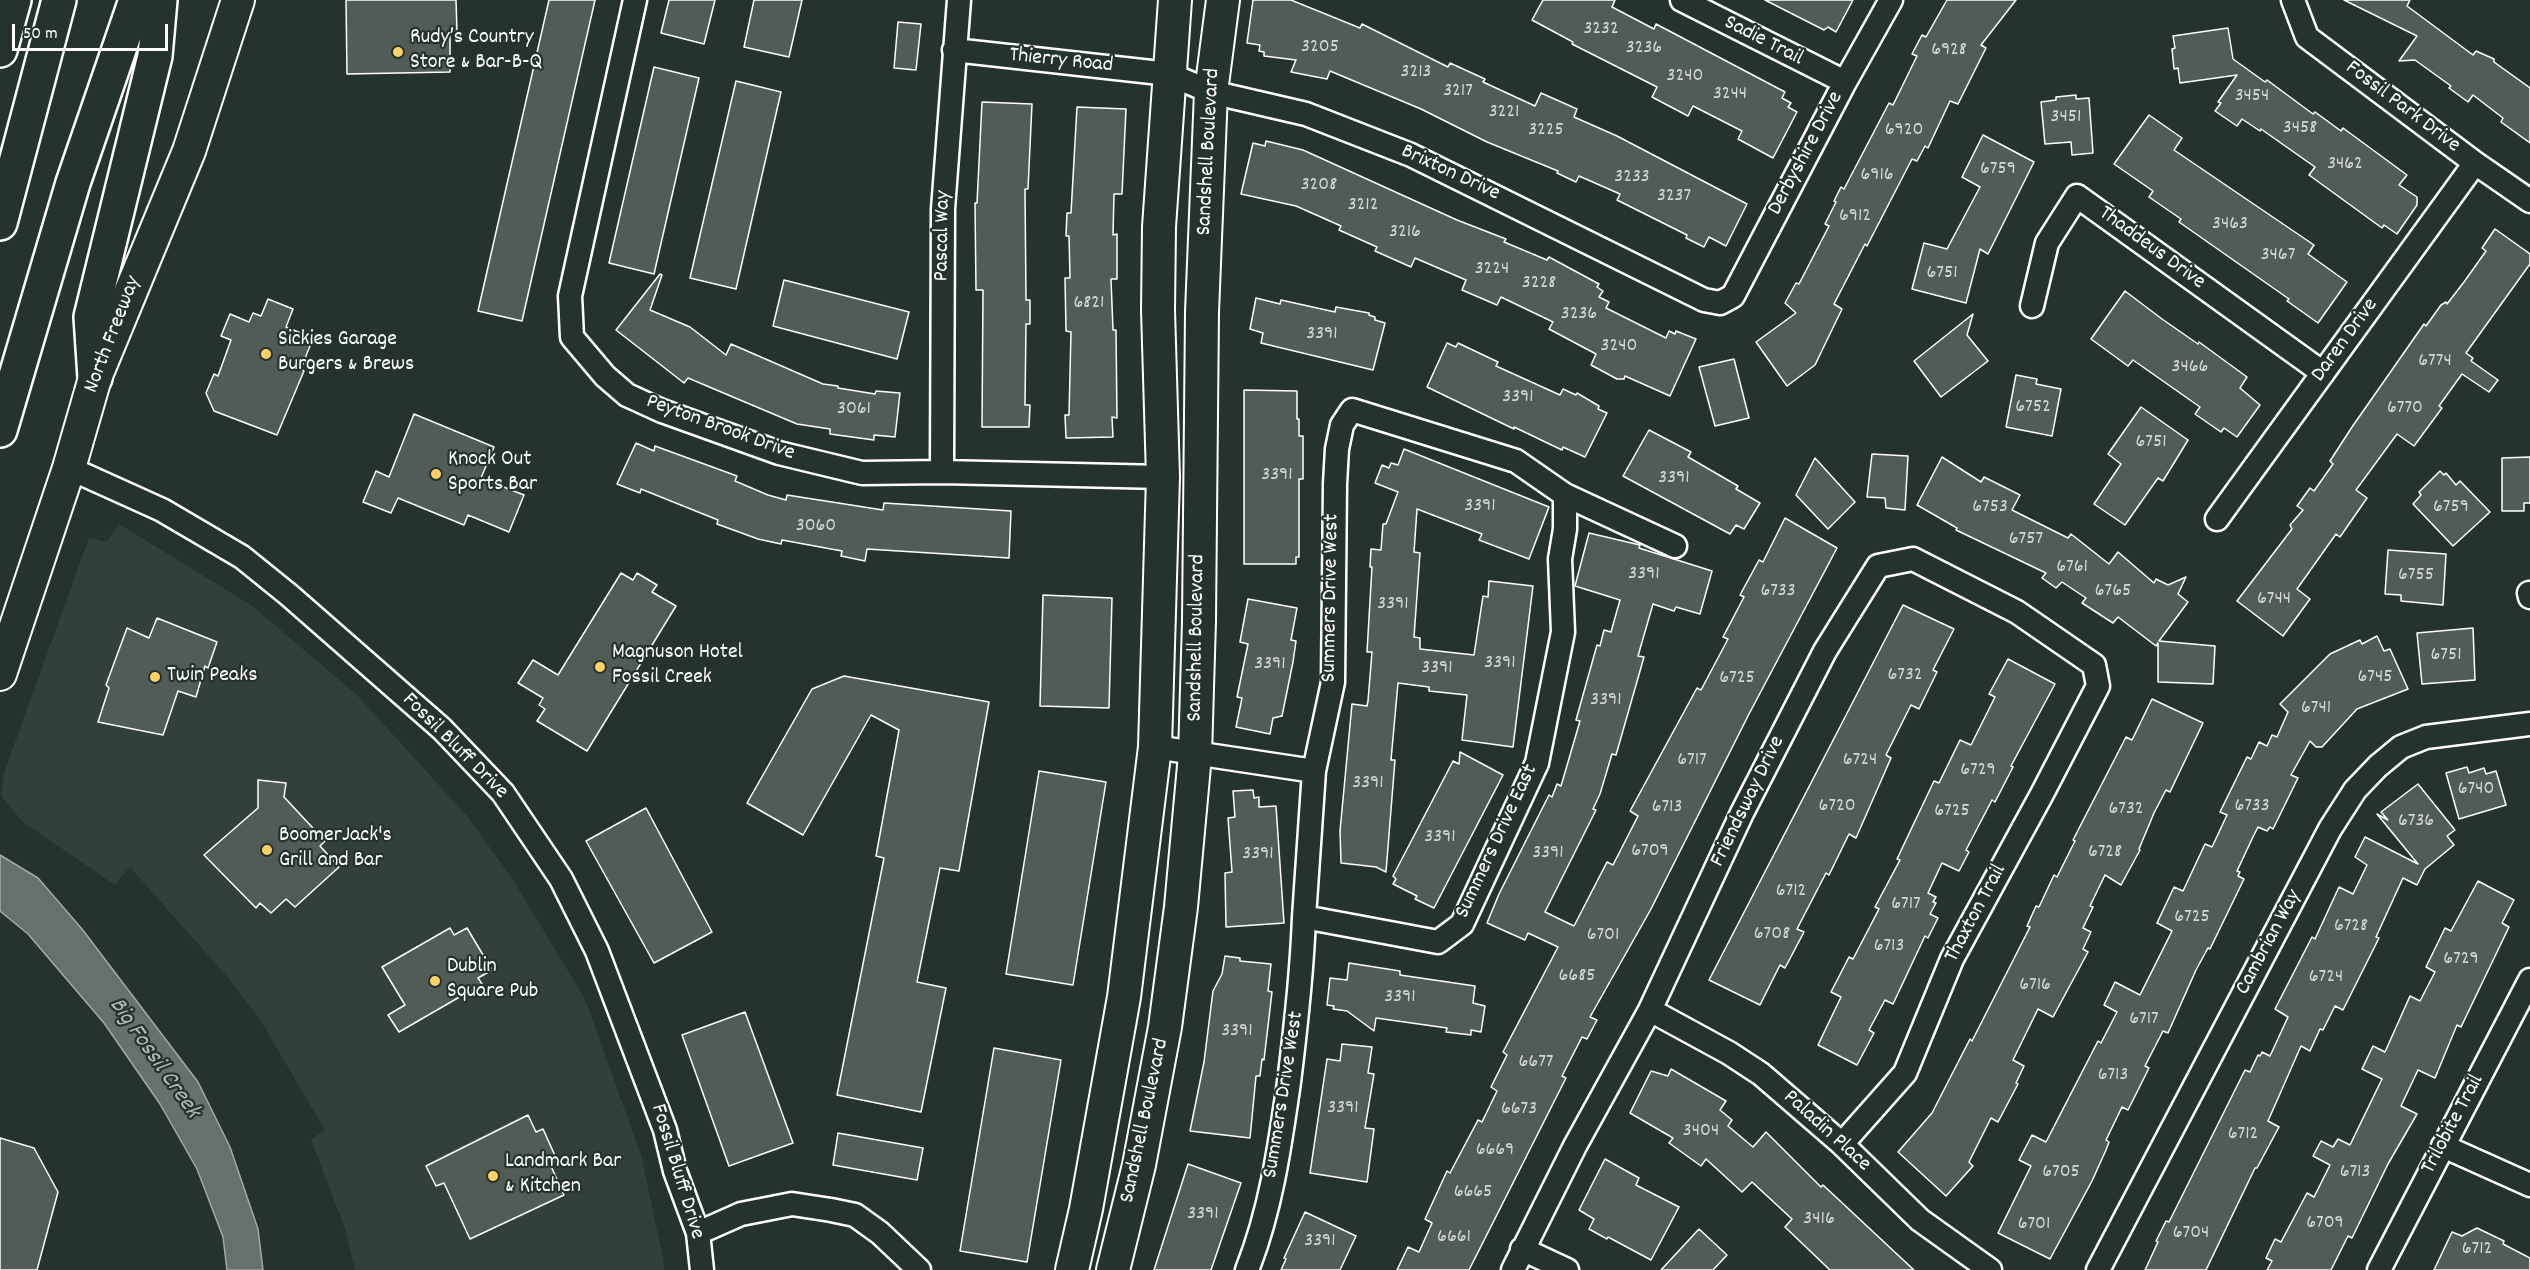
<!DOCTYPE html>
<meta charset="utf-8">
<style>
body{margin:0}
#map{position:relative;width:2530px;height:1270px;overflow:hidden;background:#26332d;font-family:Dekko,sans-serif}
canvas{display:block}
.scale{position:absolute;left:12px;top:24px;width:156px;height:27px;box-sizing:border-box;border:3px solid #fff;border-top:0;padding-left:8px;font-size:18px;line-height:21px;white-space:nowrap;color:#fff;-webkit-text-stroke:4px #26332d;paint-order:stroke}
</style>
<div id="map">
<canvas width="2530" height="1270"></canvas>
<div class="scale">50 m</div>
</div>
<script>
const c = document.querySelector('canvas').getContext('2d');
c.lineJoin = 'round';
function paint(path, color) { c.fillStyle = color; c.fill(path, 'evenodd'); }
function stroke(path, color, width, dash) { c.strokeStyle = color; c.lineWidth = width; c.lineCap = dash ? 'butt' : 'round'; c.setLineDash(dash || []); c.stroke(path); }
function label(font, color, halo, rows, align = 'center') {
  c.font = font + ' Dekko,sans-serif'; c.lineWidth = 4.5; c.setLineDash([]); c.textBaseline = 'middle'; c.strokeStyle = halo; c.fillStyle = color; for (const [text, x, y, turn = 0] of rows) {
    c.save(); c.translate(x, y); c.rotate((+turn || 0) * Math.PI / 180); c.textAlign = isNaN(turn) ? turn : align; if (halo) c.strokeText(text, 0, 0); c.fillText(text, 0, 0); c.restore();
  }
}
paint(new Path2D(`
 M119,524L251,605L357,695L466,815L512,878L585,999L641,1155L663,1258L664,1270H355L345,1228L311,1140L325,1130L259,1018L230,980L130,867L115,885L23,822L1,796L4,773L89,538L107,542Z`), '#333f3a');
const water = new Path2D(`
 M0,855L38,878L82,929L198,1082L230,1147L258,1229L263,1270H227L223,1237L197,1169L160,1104L104,1023L28,934L0,911Z`);
paint(water, '#67706c');
stroke(water, '#a4a9a7', 1.5);
const building = new Path2D(`
 M346,0H456L457,32H450V72L347,74Z
 M549,0H595L522,321L478,311Z
 M669,0H715L704,44L661,33Z
 M754,0H802L789,57L744,47Z
 M1253,0H1291L1360,28L1362,24L1448,67L1450,63L1485,79L1483,82L1535,106L1541,93L1577,109L1574,117L1617,136L1747,204L1726,246L1709,237L1704,247L1686,238L1687,235L1617,200L1620,194L1579,176L1576,182L1557,173L1558,171L1487,142L1421,109L1330,71L1327,79L1291,72L1296,60L1264,56V52L1259,51L1260,45L1247,43Z
 M1543,0H1615L1612,7L1654,29L1656,24L1785,92L1782,98L1791,103L1788,107L1797,112L1773,158L1738,139L1742,131L1693,106L1688,116L1652,97L1657,87L1572,44L1573,42L1532,20Z
 M1765,0H1853L1836,32L1828,27L1824,30Z
 M1947,0H2016L1981,45L1986,48L1958,104L1950,101L1928,148L1925,146L1917,161L1912,159L1867,246L1865,244L1834,304L1842,309L1815,365L1787,386L1756,342L1796,313L1785,303L1796,283L1799,284L1829,226L1825,224L1836,202L1834,201L1841,187L1844,189L1889,103L1893,105L1917,56L1912,54L1922,35L1926,37Z
 M2344,0H2410L2407,6L2473,55L2476,51L2494,59V62L2530,88V143L2501,122L2503,118L2473,95L2468,102L2449,88L2451,86L2415,60L2399,61L2417,36Z
 M898,22L921,24L916,70L894,68Z
 M2228,28L2233,59L2265,82L2267,80L2313,114L2315,112L2341,131L2343,128L2407,175L2399,185L2417,197V205L2397,234L2384,225L2382,228L2309,175L2315,167L2261,129L2260,131L2242,119L2237,126L2215,111L2221,103L2218,102L2237,75L2180,83L2178,68L2174,69L2172,49L2175,48L2173,36Z
 M654,67L699,78L654,274L609,263Z
 M736,81L781,92L736,289L690,278Z
 M2076,95V99L2089,98L2093,153L2072,155L2071,142L2045,144L2041,102L2056,100V97Z
 M982,102L1032,104L1028,189H1025L1026,300H1030V324H1026L1025,405H1030L1029,427H982L983,290H976L975,203H977Z
 M1077,107L1126,109L1122,194H1114L1113,235L1117,234V279H1111L1113,330H1116L1117,418L1112,417L1113,437L1066,438L1065,415H1069L1071,332L1066,331L1065,278H1070L1069,236H1066L1067,213H1071Z
 M2149,115L2182,138L2174,150L2314,245L2308,254L2347,282L2318,323L2287,301L2289,299L2179,222L2181,219L2149,197L2153,191L2114,164Z
 M1983,135L2034,162L1988,254L1980,249L1966,303L1912,289L1924,243L1947,249L1980,187L1962,177Z
 M1266,141L1303,150L1457,220L1506,239L1504,242L1547,260L1549,257L1599,284L1597,287L1603,291L1599,297L1609,302L1606,308L1666,338L1669,331L1675,334L1676,331L1696,339L1670,396L1625,376L1624,379H1617L1591,365L1596,354L1549,329L1553,322L1501,297L1497,305L1462,290L1466,280L1415,258L1411,267L1375,251L1377,247L1339,230L1341,226L1296,206L1241,194L1253,143L1265,146Z
 M2495,229L2530,254V264L2466,353L2473,358L2471,361L2498,380L2489,392L2462,374L2439,406L2442,408L2414,446L2397,434L2356,490L2367,498L2340,537L2336,534L2297,589L2310,599L2283,636L2237,601L2292,529L2290,525L2303,510L2297,506L2310,488L2314,491L2333,464L2330,461L2352,427L2424,324L2426,326L2441,305L2446,302L2447,304L2464,282L2486,251L2482,248Z
 M660,274L662,275L650,310L690,327L726,355L731,344L823,384L838,386V388L875,394L876,391L900,393L895,437L874,435V440L830,434V429L797,424L688,378L684,383L616,330Z
 M784,280L909,312L897,359L773,326Z
 M2125,291L2162,319L2198,344L2199,342L2247,377L2240,388L2260,405L2237,437L2224,428L2221,432L2195,414L2200,407L2133,360L2128,366L2091,339Z
 M1256,298L1280,304L1281,300L1335,312L1336,307L1369,313V315L1375,317V320L1385,323L1373,370L1261,343L1263,333L1250,329Z
 M268,299L293,309L286,327L313,338L301,369L304,371L277,435L214,411L206,393L214,374L218,376L231,340L221,336L230,314L249,322L253,313L261,316Z
 M1973,314L1967,335L1988,361L1941,397L1914,361Z
 M1447,343L1456,347L1458,343L1498,362L1496,366L1560,395L1563,389L1576,395L1577,393L1599,406L1598,409L1607,413L1585,457L1563,447L1562,450L1514,427V429L1427,387Z
 M1734,359L1749,418L1715,426L1699,367Z
 M2016,375L2037,379L2036,384L2061,389L2052,436L2006,427Z
 M1244,390L1297,391V419H1299V436H1303V479H1299V557H1296V564H1244Z
 M2141,407L2188,440L2163,481L2158,478L2125,525L2094,504L2121,464L2108,454Z
 M414,414L494,447L481,478L524,495L509,532L468,515L464,525L398,498L391,513L363,502L376,471L389,477Z
 M1649,430L1691,452L1688,457L1738,486L1736,489L1760,503L1744,529L1736,525L1730,534L1623,476Z
 M636,443L654,451L655,446L737,476L735,481L768,495L786,500L787,495L883,510L884,503L1011,511L1009,558L867,549L865,561L841,556L842,551L782,540L781,544L758,539L717,524L718,520L641,489L640,493L617,484Z
 M1404,449L1549,507L1529,559L1479,540L1482,534L1417,509L1414,552L1420,553L1414,637L1420,638V649L1474,655L1483,596L1488,597L1489,581L1533,586L1513,747L1462,740L1467,695L1429,691V687L1398,683L1391,760H1395L1386,872L1376,867L1341,863L1340,831L1352,704L1367,706L1368,701L1372,652H1367L1372,567H1370L1371,549L1381,550L1383,524H1386L1398,492L1375,483L1382,465L1389,468L1391,463L1398,465Z
 M1872,454L1908,456L1905,510L1886,508L1885,498L1867,497Z
 M1942,457L1981,482L1984,477L2020,495L2012,510L2068,538L2071,534L2109,564L2118,552L2154,583L2156,579L2168,585L2186,577L2178,594L2188,602L2159,641L2215,646L2213,684L2158,682V643L2156,646L2118,617L2113,623L2082,603L2086,598L2062,582L2056,588L2042,578L2046,573L1956,530L1957,528L1917,505Z
 M2530,457V503H2524V511H2502V458Z
 M1815,458L1855,502L1828,529L1796,495Z
 M2440,471L2444,475L2446,473L2456,485L2460,481L2490,512L2453,546L2413,504L2421,495L2419,492Z
 M1785,518L1837,548L1749,714L1651,909L1590,1017L1597,1020L1587,1039L1582,1037L1562,1076L1566,1078L1469,1270H1397L1408,1247L1419,1252L1432,1223L1425,1219L1447,1171L1450,1173L1478,1120L1482,1122L1497,1091L1491,1087L1507,1055L1503,1052L1558,947L1528,933L1525,940L1487,923L1499,894L1549,795L1552,797L1557,784L1561,786L1580,721L1576,720L1597,645L1600,646L1604,630L1611,632L1620,600L1575,586L1589,533L1640,545L1639,548L1712,571L1700,614L1676,607L1674,611L1653,604L1638,656L1644,657L1616,755L1612,754L1600,794L1593,809L1596,810L1545,912L1574,926L1607,862L1613,865L1638,816L1630,811L1697,688L1701,690L1728,639L1723,637L1744,597L1740,595L1759,560L1763,562Z
 M2388,550L2446,554L2443,605L2401,601V595L2385,594Z
 M621,573L633,580L637,573L657,585L652,592L676,606L587,751L537,721L545,709L539,705L543,698L518,683L533,660L558,675Z
 M1043,595L1112,598L1109,708L1040,706Z
 M1248,599L1297,608L1291,640L1296,641L1293,662L1282,716L1273,718L1270,734L1236,727L1242,698L1237,697L1248,644L1240,642Z
 M1903,605L1954,629L1933,670L1937,672L1919,709L1911,705L1886,755L1891,758L1856,838L1849,834L1829,875L1826,873L1797,929L1804,932L1785,968L1780,965L1760,1005L1709,980Z
 M157,618L217,642L208,668L205,666L196,697L178,691L163,735L98,722L109,688L106,685L127,628L149,638Z
 M2473,628L2475,680L2422,684L2417,633Z
 M2377,636L2384,651L2390,649L2408,689L2357,709L2322,747H2316L2310,741L2291,775L2298,778L2273,829L2270,827L2267,831L2258,827L2252,839L2237,871L2240,872L2238,876L2244,879L2210,949L2208,948L2196,970L2168,1033L2163,1031L2145,1066L2149,1068L2128,1110L2122,1107L2106,1140L2109,1142L2106,1150L2092,1181L2050,1259L1998,1233L2031,1166L2019,1160L2032,1135L2046,1142L2098,1041L2101,1043L2117,1012L2104,1005L2115,982L2140,995L2172,931L2157,923L2174,887L2183,891L2205,844L2212,847L2227,815L2220,812L2247,757L2251,759L2259,742L2267,746L2272,735L2277,737L2288,712L2280,704L2330,654L2360,640L2362,644Z
 M2008,659L2055,684L2011,766L2013,767L1995,802L1992,800L1966,850L1969,852L1959,871L1942,863L1928,893L1936,897L1933,902L1936,903L1930,914L1938,918L1928,938L1925,936L1893,1004L1885,1000L1869,1030L1874,1033L1857,1065L1818,1045L1841,997L1831,992L1849,957L1853,959L1879,909L1875,907L1900,860L1897,859L1934,781L1939,783L1960,740L1971,745L1995,697L1989,694Z
 M844,676L989,702L959,871L940,868L917,982L946,988L921,1112L837,1095L884,858L876,856L899,730L871,715L803,835L747,803L812,689Z
 M2152,699L2203,723L2170,792L2166,790L2154,813L2139,849L2140,850L2121,885L2105,875L2090,906L2093,907L2083,928L2091,932L2083,949L2088,952L2053,1017L2038,1009L2013,1060L2024,1066L2016,1083L2018,1084L1998,1122L1991,1118L1969,1162L1973,1166L1946,1196L1898,1152L1932,1113L1970,1039L1972,1041L2030,927L2027,926L2036,906L2039,907L2054,875L2057,877L2075,841L2073,840L2126,737L2132,740Z
 M1460,752L1503,775L1434,908L1415,899L1417,896L1393,884L1396,879L1393,876L1453,761L1459,764Z
 M2467,767L2469,773L2484,768L2486,774L2496,771L2506,805L2459,819L2446,773Z
 M1039,771L1106,782L1073,985L1006,974Z
 M258,780L286,783L284,797L325,841L320,846L339,867L295,907L286,899L271,913L260,903L256,908L204,855L258,808Z
 M2418,784L2455,830L2447,836L2454,845L2425,869L2417,885L2403,878L2376,937L2379,938L2343,1010L2335,1006L2323,1030L2320,1029L2310,1051L2301,1046L2268,1121L2279,1127L2257,1168H2255L2206,1270H2145L2158,1242L2156,1241L2166,1221L2169,1222L2245,1070L2250,1072L2258,1055L2260,1056L2262,1052L2270,1056L2288,1017L2275,1009L2312,937L2315,939L2339,887L2353,894L2367,865L2355,857L2365,837L2418,864L2377,814L2388,820L2381,812Z
 M1253,790L1254,798L1259,797V807L1276,806L1284,923L1226,927L1225,873L1232,872L1228,818L1235,817L1233,791Z
 M646,808L712,932L654,963L586,841Z
 M2478,881L2514,900L2502,923L2509,927L2461,1027L2457,1025L2435,1078L2418,1070L2401,1106L2417,1114L2388,1164L2352,1238L2348,1236L2331,1270H2267L2272,1261L2266,1258L2275,1239L2281,1242L2307,1193L2314,1197L2330,1165L2313,1156L2321,1141L2333,1147L2338,1139L2350,1145L2382,1079L2362,1069L2373,1046L2385,1052L2410,996L2420,1001L2435,972L2426,967L2445,928L2451,931Z
 M450,928L454,935L467,928L492,970L478,978L482,984L399,1032L388,1015L405,1005L382,967Z
 M1225,956L1240,958V961L1271,964L1268,991L1272,992L1264,1060L1262,1059L1260,1076H1256L1250,1138L1190,1131L1204,1062L1213,991L1222,974Z
 M1349,963L1400,971V975L1475,986L1473,1003L1485,1006L1481,1032L1471,1030V1035L1446,1032L1447,1028L1376,1018L1374,1031L1347,1011L1333,1009L1334,1006L1327,1005L1330,978L1347,980Z
 M745,1012L793,1143L729,1166L682,1035Z
 M1342,1044L1372,1047L1368,1073L1374,1074L1365,1128L1374,1129L1367,1182L1310,1173L1327,1059L1340,1061Z
 M994,1048L1061,1060L1027,1262L960,1251Z
 M1671,1069L1726,1101L1720,1110L1732,1120L1728,1126L1753,1147L1766,1132L1821,1187L1823,1185L1914,1270H1830L1785,1227L1792,1219L1752,1182L1742,1192L1706,1159L1701,1166L1669,1143L1673,1138L1630,1113L1651,1071L1668,1076Z
 M528,1115L536,1132L543,1129L557,1160L550,1164L564,1195L470,1239L444,1183L436,1186L426,1166Z
 M838,1133L923,1148L917,1180L833,1165Z
 M0,1138L34,1148L58,1192L37,1270H0Z
 M1605,1159L1639,1178L1636,1185L1679,1207L1651,1260L1608,1237L1607,1239L1589,1229L1594,1219L1579,1210Z
 M1188,1164L1241,1183L1211,1270H1154Z
 M1305,1212L1356,1236L1340,1270H1281L1286,1259L1284,1258Z
 M2477,1228L2504,1241L2503,1244L2530,1258V1270H2434L2452,1232L2462,1236Z
 M1699,1229L1727,1255L1713,1270H1661Z`);
paint(building, '#515c57');
stroke(building, '#fff', 1.5);
const street = new Path2D(`
 M635,0L570,296L572,337L605,376L627,395L662,411L779,453L862,473L942,472L1163,477
 M1682,0L1845,82
 M2293,0L2307,37L2475,163L2530,201
 M954,50L1169,74L1211,92L1306,114L1411,155L1704,300L1720,303L1733,296L1845,82L1891,0
 M2032,306L2047,243L2077,196L2323,373
 M69,468L162,510L242,557L289,595L442,729L503,793L561,879L597,951L665,1130L675,1171L698,1233L702,1270
 M942,472L943,209L959,0
 M1565,495V529L1560,559L1563,632L1537,763L1462,924L1438,942L1304,917L1314,771L1333,682L1335,484L1337,449L1342,425L1352,410L1516,461L1565,495L1675,546
 M2217,519L2475,163
 M2529,593L2530,597
 M1155,747L1314,771
 M1650,1010L1729,1053L1761,1074L1842,1144L1920,1220L1990,1270
 M2443,1146L2530,1185
 M698,1233L741,1214L792,1204L831,1210L855,1215L880,1233L919,1270
 M1522,1249L1567,1270
 M1247,1270C1271,1210 1280,1145 1289,1082C1296,1026 1302,973 1304,917
 M1513,1270L1575,1146L1650,1010L1742,813L1825,651L1878,566L1913,559L2017,612L2094,665L2098,686L2042,794L1952,959L1905,1073L1842,1144
 M2098,1270L2330,829L2355,790L2378,766L2401,747L2426,737L2530,724
 M2379,1270L2530,980`);
const secondary = new Path2D(`
 M0,674L69,468L95,378L189,151L238,0
 M1072,1270L1086,1209L1124,997L1155,747L1163,477L1158,310L1159,227L1175,0
 M1113,1270L1139,1165L1165,1027L1181,907L1195,755L1199,621L1202,312L1211,92L1223,0`);
const highway = new Path2D(`
 M0,50L14,0
 M0,223L59,0
 M95,378L91,317L155,56L160,0
 M0,430L73,183L136,0`);
stroke(street, '#fff', 27);
stroke(secondary, '#fff', 36);
stroke(highway, '#fff', 38);
stroke(street, '#26332d', 22);
stroke(secondary, '#26332d', 32);
stroke(highway, '#26332d', 33);
for (const [x, y, r, color] of [
 [398,52,6,"#ffd166"],
 [266,354,6,"#ffd166"],
 [436,474,6,"#ffd166"],
 [600,667,6,"#ffd166"],
 [155,677,6,"#ffd166"],
 [267,850,6,"#ffd166"],
 [435,981,6,"#ffd166"],
 [493,1176,6,"#ffd166"]
]) { const dot = new Path2D(); dot.arc(x, y, r, 0, 2 * Math.PI); c.fillStyle = color; c.fill(dot); stroke(dot, '#26332d', 2); }
label('20px', '#d4d6d5', null, [
 ["3232",1601,30],
 ["3205",1320,48],
 ["3236",1644,49],
 ["6928",1949,51],
 ["3213",1416,73],
 ["3240",1685,77],
 ["3217",1458,92],
 ["3244",1730,95],
 ["3454",2252,97],
 ["3221",1504,113],
 ["3451",2066,118],
 ["3458",2300,129],
 ["3225",1546,131],
 ["6920",1904,131],
 ["3462",2345,165],
 ["6759",1998,170],
 ["6916",1877,176],
 ["3233",1632,178],
 ["3208",1319,186],
 ["3237",1674,197],
 ["3212",1363,206],
 ["6912",1855,217],
 ["3463",2230,225],
 ["3216",1405,233],
 ["3467",2278,256],
 ["3224",1492,270],
 ["6751",1942,274],
 ["3228",1539,284],
 ["6821",1089,304],
 ["3236",1579,315],
 ["3391",1322,335],
 ["3240",1619,347],
 ["6774",2435,362],
 ["3466",2190,368],
 ["3391",1518,398],
 ["6752",2033,408],
 ["6770",2405,409],
 ["3061",854,410],
 ["6751",2151,443],
 ["3391",1277,476],
 ["3391",1674,479],
 ["3391",1480,507],
 ["6753",1990,508],
 ["6759",2451,508],
 ["3060",816,527],
 ["6757",2026,540],
 ["6761",2072,568],
 ["3391",1644,575],
 ["6755",2416,576],
 ["6733",1778,592],
 ["6765",2113,592],
 ["6744",2274,600],
 ["3391",1393,605],
 ["6751",2446,656],
 ["3391",1500,664],
 ["3391",1270,665],
 ["3391",1437,669],
 ["6732",1905,676],
 ["6745",2375,678],
 ["6725",1737,679],
 ["3391",1606,701],
 ["6741",2316,709],
 ["6717",1692,761],
 ["6724",1860,761],
 ["6729",1978,771],
 ["3391",1368,784],
 ["6740",2476,790],
 ["6720",1837,807],
 ["6733",2252,807],
 ["6713",1667,808],
 ["6732",2126,810],
 ["6725",1952,812],
 ["6736",2416,822],
 ["3391",1440,838],
 ["6709",1650,852],
 ["6728",2105,853],
 ["3391",1548,854],
 ["3391",1258,855],
 ["6712",1791,892],
 ["6717",1906,905],
 ["6725",2192,918],
 ["6728",2351,927],
 ["6708",1772,935],
 ["6701",1603,936],
 ["6713",1889,947],
 ["6729",2461,960],
 ["6685",1577,977],
 ["6724",2326,978],
 ["6716",2035,986],
 ["3391",1400,998],
 ["6717",2144,1020],
 ["3391",1237,1032],
 ["6677",1536,1063],
 ["6713",2113,1076],
 ["3391",1343,1109],
 ["6673",1519,1110],
 ["3404",1701,1132],
 ["6712",2243,1135],
 ["6669",1495,1151],
 ["6705",2061,1173],
 ["6713",2355,1173],
 ["6665",1473,1193],
 ["3391",1203,1215],
 ["3416",1819,1220],
 ["6709",2325,1224],
 ["6701",2034,1225],
 ["6704",2191,1234],
 ["6661",1454,1238],
 ["3391",1320,1242],
 ["6712",2477,1250]
]);
label('22px', '#fff', '#26332d', [
 ["Rudy’s Country",410,39],
 ["Store & Bar-B-Q",410,64],
 ["Sickies Garage",278,341],
 ["Burgers & Brews",278,366],
 ["Knock Out",448,461],
 ["Sports Bar",448,486],
 ["Magnuson Hotel",612,654],
 ["Fossil Creek",612,679],
 ["Twin Peaks",167,677],
 ["BoomerJack's",279,837],
 ["Grill and Bar",279,862],
 ["Dublin",447,968],
 ["Square Pub",447,993],
 ["Landmark Bar",505,1163],
 ["& Kitchen",505,1188]
], 'left');
label('22px', '#fff', '#26332d', [
 ["Sadie Trail",1763,42,27],
 ["Thierry Road",1061,62,6],
 ["Fossil Park Drive",2402,108,37],
 ["Sandshell Boulevard",1210,152,-87],
 ["Derbyshire Drive",1807,154,-62],
 ["Brixton Drive",1450,174,25],
 ["Pascal Way",944,236,-89],
 ["Thaddeus Drive",2151,249,36],
 ["North Freeway",114,335,-69],
 ["Daren Drive",2346,341,-54],
 ["Peyton Brook Drive",720,429,20],
 ["Summers Drive West",1332,598,-89],
 ["Sandshell Boulevard",1198,638,-89],
 ["Fossil Bluff Drive",454,747,45],
 ["Friendsway Drive",1749,802,-64],
 ["Summers Drive East",1498,842,-65],
 ["Thaxton Trail",1977,914,-62],
 ["Cambrian Way",2270,943,-62],
 ["Summers Drive West",1285,1095,-81],
 ["Sandshell Boulevard",1146,1121,-78],
 ["Trilobite Trail",2454,1125,-62],
 ["Paladin Place",1826,1132,42],
 ["Fossil Bluff Drive",676,1172,73]
]);
label('italic 24px', '#b3b8b6', '#26332d', [
 ["Big Fossil Creek",153,1059,55]
]);
</script>
